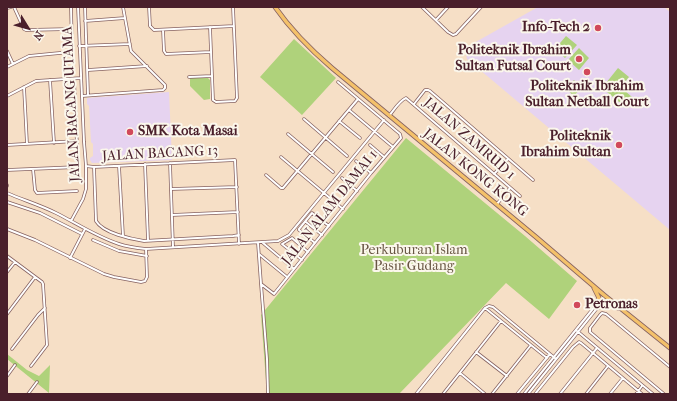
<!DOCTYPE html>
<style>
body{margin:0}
#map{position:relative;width:677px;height:401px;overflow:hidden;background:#f6dfc6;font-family:"IM FELL French Canon",serif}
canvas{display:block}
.frame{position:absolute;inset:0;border:8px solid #4a1f2b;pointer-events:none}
.north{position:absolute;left:8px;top:8px;width:40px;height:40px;-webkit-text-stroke:3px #fbf7ec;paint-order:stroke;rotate:127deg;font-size:11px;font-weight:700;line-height:16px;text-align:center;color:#4a1f2b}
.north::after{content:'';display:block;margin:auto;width:14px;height:18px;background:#4a1f2b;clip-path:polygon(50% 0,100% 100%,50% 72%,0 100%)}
</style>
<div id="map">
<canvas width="677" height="401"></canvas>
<div class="frame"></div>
<div class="north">N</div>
</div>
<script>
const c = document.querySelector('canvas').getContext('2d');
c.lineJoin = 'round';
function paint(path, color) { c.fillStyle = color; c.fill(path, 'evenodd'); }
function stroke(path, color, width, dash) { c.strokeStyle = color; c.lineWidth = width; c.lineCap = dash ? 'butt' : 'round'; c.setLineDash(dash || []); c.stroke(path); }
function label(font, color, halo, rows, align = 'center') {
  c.font = font + ' "IM FELL French Canon",serif'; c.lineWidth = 4; c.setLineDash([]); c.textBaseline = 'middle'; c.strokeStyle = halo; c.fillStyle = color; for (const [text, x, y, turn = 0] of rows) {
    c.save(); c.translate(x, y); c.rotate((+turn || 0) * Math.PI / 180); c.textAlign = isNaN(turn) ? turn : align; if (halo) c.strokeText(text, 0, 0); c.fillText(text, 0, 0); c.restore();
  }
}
paint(new Path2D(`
 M538,7H664L670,12V230L467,59L465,48Z
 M169,92L172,160L92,163L90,160V158L93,156V144L91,142L89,106L87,104V98Z`), '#e6d3f0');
paint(new Path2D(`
 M566,36L577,45L565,58L555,49Z
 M294,39L336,78L302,115L260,77Z
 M579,48L589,58L579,70L568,60Z
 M618,68L629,77L621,87L610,78Z
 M207,77L210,80V99L204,100L190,86V78Z
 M610,78L632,97L624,106L602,88Z
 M574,80L582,87L574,96L566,89Z
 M406,138L525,236L577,281L549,319L506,283L399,394H267L261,315Z
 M7,354L27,370L39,376L50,365L49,393L7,359Z`), '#afd27b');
const minor = new Path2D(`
 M14,7L24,29L26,30L71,29
 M85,7L88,95
 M149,7L150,26L154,30L234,26
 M422,7L448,32L453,35L456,34L481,7
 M7,8L11,7
 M436,20L448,7
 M85,21L125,18
 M210,27L213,100L216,102L235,101L237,98L233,7
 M163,30L164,51L166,54L211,52
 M79,46L130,44
 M7,51L13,64
 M7,67L29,56L70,52L72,51V49L71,7
 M88,70L147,66
 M189,77L212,76
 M50,80L54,143
 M24,87L27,144
 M7,96L36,81L81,78
 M82,96L163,90L165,88V85L131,51L123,7
 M414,104L425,90H428L430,91L533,180
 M349,110L393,147
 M389,116C394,110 399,101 406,98L520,196
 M304,119L347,156
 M339,121L360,138
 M288,134L333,172
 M7,145L77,141
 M370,145L384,157
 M281,157L343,209
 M356,161L371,173
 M170,163L173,247
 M145,164L148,240
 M86,166L94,167L235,160L239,244
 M119,166L123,236
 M94,167L96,221C103,233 131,239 144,241L233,236L239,235
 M33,169L35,190L37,193L77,191
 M7,170L78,167L74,79
 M494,174L508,159
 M266,175L281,188H283L358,99
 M342,178L357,191
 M7,185V186
 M171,189L237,187
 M7,193C23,200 40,205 56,213C76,223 97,237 119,244C128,247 137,248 146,249L278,241L289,235L384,120
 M7,202L40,213L82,234
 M497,204L510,188
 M172,215L238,212
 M71,221L83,199L86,189V166L84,142L78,7
 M306,222L322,235
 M7,229L35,240L104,274L114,277L141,282L145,281L147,277L146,249
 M93,240L119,251L147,256
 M258,243L261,284L267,359L268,394
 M263,243L294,269
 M315,243L299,230V229L312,213L329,226
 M259,254L287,277
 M7,256L42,282L43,284L47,345L31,366
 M70,258L85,229
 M302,260L282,244L292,238L308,252
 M7,272L15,262
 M261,284L274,294L371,173L401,138L400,134L338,82
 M485,308L547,358
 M7,314L35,277
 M577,331L653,394
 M12,349L38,315L45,308
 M476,352L507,376
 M460,373L485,394
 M7,376L15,365
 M28,394L37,382
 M416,394L485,308L489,306L493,307L556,359
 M443,394L501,321
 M492,394L531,345
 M517,394L550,354
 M524,394L596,305
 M528,394L598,307
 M535,394L573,347L579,342L581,343L642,394
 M560,394L597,348
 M586,394L608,366
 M610,394L623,378
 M636,394L642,386
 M664,394L590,332V328L600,315L602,313L606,314L670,367`);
const primary = new Path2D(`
 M275,7C291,30 311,50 332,68L536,237L604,295L670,348
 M594,288L599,298L596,305
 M599,307L604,302L618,308`);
stroke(minor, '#866261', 3.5);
stroke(primary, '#866261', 5);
stroke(minor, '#fff', 2);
stroke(primary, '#f4c16a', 3.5);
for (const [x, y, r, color] of [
 [598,28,4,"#d1495b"],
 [579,59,4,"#d1495b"],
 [587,72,4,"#d1495b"],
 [130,132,4,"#d1495b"],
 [619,145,4,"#d1495b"],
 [577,305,4,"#d1495b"]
]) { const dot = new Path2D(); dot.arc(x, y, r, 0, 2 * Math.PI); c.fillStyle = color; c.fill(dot); stroke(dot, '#fbf7ec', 1.5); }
label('bold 14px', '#4a1f2b', '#fbf7ec', [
 ["Info-Tech 2",590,28],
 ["Politeknik Ibrahim",571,51],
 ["Sultan Futsal Court",571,67],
 ["Politeknik Ibrahim",587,87,"center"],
 ["Sultan Netball Court",587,103,"center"],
 ["SMK Kota Masai",138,132,"left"],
 ["Politeknik",611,137],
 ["Ibrahim Sultan",611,153],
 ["Petronas",585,305,"left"]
], 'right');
label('14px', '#4a1f2b', '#fbf7ec', [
 ["JALAN BACANG UTAMA",72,104,-93],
 ["JALAN ZAMRUD 1",469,139,41],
 ["JALAN BACANG 13",160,154,-3],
 ["JALAN KONG KONG",475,173,39],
 ["JALAN ALAM DAMAI 1",330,208,-51]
]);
label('14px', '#685543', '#fbf7ec', [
 ["Perkuburan Islam",414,251],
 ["Pasir Gudang",414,267]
]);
</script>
